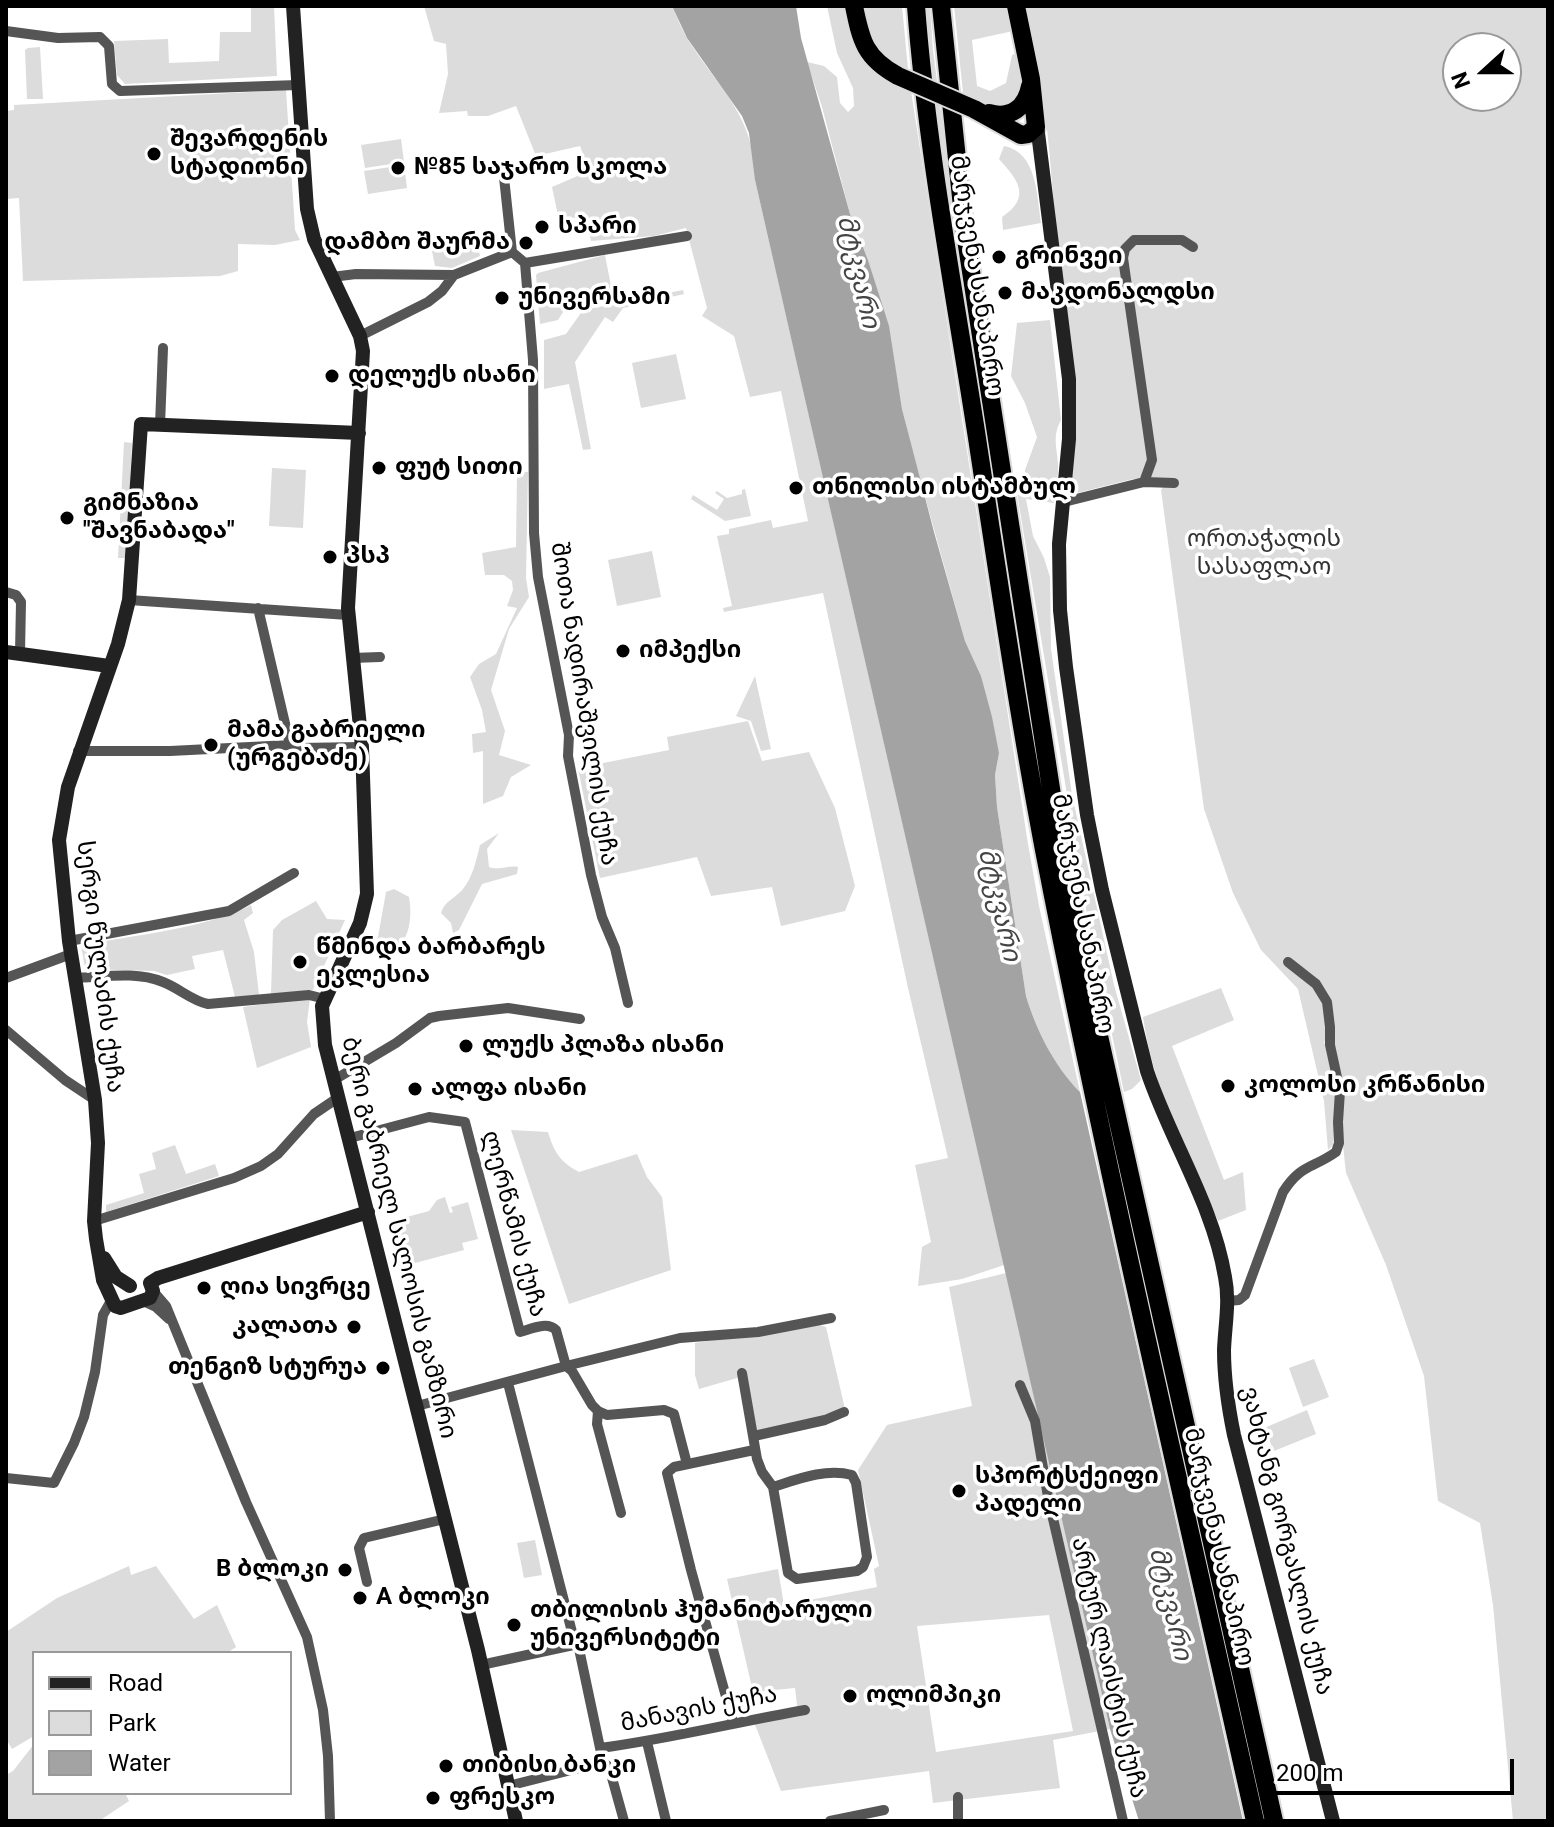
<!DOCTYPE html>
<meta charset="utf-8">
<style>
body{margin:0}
#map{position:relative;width:1554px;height:1827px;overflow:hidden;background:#fff;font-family:Roboto,sans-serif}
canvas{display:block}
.frame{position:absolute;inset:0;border:8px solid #000;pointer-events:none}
.legend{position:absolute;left:32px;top:1651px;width:260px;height:144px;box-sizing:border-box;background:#fff;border:2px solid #999;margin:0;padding:10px 14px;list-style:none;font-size:24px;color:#000}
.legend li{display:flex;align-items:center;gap:16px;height:40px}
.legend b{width:40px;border:2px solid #999}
.north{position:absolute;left:1442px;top:32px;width:80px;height:80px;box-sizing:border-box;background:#fff;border:2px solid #999;border-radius:50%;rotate:249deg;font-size:22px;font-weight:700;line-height:32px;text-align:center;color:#000}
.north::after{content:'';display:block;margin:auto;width:28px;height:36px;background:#000;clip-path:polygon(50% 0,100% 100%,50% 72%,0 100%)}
.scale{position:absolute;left:1262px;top:1759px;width:252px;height:36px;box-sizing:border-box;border:4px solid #000;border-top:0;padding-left:10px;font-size:24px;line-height:28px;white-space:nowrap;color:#000;-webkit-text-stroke:6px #fff;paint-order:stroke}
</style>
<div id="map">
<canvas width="1554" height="1827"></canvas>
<div class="frame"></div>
<ul class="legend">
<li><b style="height:10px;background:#222"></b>Road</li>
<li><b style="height:22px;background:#dcdcdc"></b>Park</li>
<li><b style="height:22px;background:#a3a3a3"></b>Water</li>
</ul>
<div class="north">N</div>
<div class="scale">200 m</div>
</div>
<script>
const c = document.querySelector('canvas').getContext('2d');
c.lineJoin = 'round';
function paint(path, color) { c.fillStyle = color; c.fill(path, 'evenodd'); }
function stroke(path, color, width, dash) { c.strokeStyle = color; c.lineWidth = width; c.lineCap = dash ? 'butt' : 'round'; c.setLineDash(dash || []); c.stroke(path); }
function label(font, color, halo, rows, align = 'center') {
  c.font = font + ' Roboto,"Noto Sans Georgian",sans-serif'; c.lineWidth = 7; c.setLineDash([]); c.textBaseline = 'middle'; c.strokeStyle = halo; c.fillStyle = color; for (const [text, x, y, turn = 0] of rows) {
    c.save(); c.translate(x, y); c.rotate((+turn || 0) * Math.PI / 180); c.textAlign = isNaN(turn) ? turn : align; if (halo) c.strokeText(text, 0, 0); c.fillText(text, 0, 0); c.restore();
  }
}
paint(new Path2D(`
 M251,6H274L277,76L125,84L117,75L114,41L168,39L169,63L219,61L220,32H251Z
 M424,6H672C677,17 682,30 688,40C720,90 755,116 755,180L1004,1265L962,1279L918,1286L922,1247L931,1242L915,1165L948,1158L908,988L823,593L724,612L723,608L732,606L717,536L729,534V529L771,520L773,528L808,521L781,391L750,397L734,336L702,316L707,308L686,228L654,236L591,241L586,216L559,220L552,187L589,171L580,146L536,156L516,106L488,116H468L467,111L439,113L448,74L446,44L434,41Z
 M827,6H847L853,37L911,91L1028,844L1039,906L1080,1092C1055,1067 1036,1030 1026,996L997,807L995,775L999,753L981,676L965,641L914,457L902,409L888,326L868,260L850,214L822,107L807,62L824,66L837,77L840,103L848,112L854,106L853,88L837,53Z
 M861,6H902L908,69C871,52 871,45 861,6Z
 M926,6H930L933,50L961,268L1053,843L1268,1821H1263L1141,1279L1049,844L957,270L929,52Z
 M954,6H1008L1013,31L972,40L977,86L990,91L1006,83L1012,55L1018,53C1022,79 1025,87 1009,108L974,105L973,98L963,93Z
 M1023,6H1548V1821H1513L1493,1605L1480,1523L1438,1501L1424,1376L1386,1265L1346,1173L1332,1045L1324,1041L1336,1092L1333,1145L1328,1150L1324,1101L1298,989L1261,950L1233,893L1204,809L1161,490L1170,478L1133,479L1069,495C1065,417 1061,339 1057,261C1052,177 1048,88 1023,6ZM1458,48H1506V96H1458Z
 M40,47L43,99H27L25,50L28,48Z
 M286,90L295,230L300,240L275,245L238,244V271L220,276L23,281L19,198L6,199V111L14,110V105Z
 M401,139L404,162L365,168L361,145Z
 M1004,146C1037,152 1037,196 1041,223L1003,230L1002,217C1032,197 1018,180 999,159Z
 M404,165L407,188L368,194L364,171Z
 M476,238L480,256L452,268L435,266L432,251Z
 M605,255L612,291L572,298L558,320L540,324L536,275L538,273Z
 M683,290L684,294L623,308L613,322L605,317L575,362L591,449L583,450L569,384L544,389V340L566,334L583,310Z
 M1050,320L1061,420C1052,437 1057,446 1058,464C1059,476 1055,490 1054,503L1026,499L1033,536L1044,558L1050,577L1051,649L1072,795L1114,985L1141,1080L1132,1089L1124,1092L1087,915L1017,493L1023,490L1025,470L1037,437L1025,403L1011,376L1017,323Z
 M676,354L686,399L641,408L632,363Z
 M124,442L132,443L126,558H118Z
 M272,468L306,470L303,528L269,526Z
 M517,472H528L526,578L529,597L509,629L491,690L505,731L499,755L531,765L511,777L503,796L483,804V751L473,753L472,734L486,732L482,710L470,677L479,664L496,654L517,608L507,606L513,590L512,581L504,575H485L482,553L516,547Z
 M745,489L751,516L725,521L691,499L693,495L717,510L724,499L715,493L717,491L727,498L742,494V490Z
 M652,551L661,597L617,606L608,560Z
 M755,676L771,749L761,751L751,721L736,716Z
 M748,721L762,761L809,752L835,808L855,886L845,911L781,926L772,887L711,896L697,857L600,878L578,768L669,750L667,737Z
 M499,833L487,849L489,867C499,871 508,865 518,867L517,874L482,884L459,930L453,933L451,923L441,913C444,901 456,898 463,889C473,876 476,861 480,845Z
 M394,889L409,897C414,925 406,957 373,955L372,951L378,937L386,892Z
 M316,901L327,919L345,920L313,990L271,994L273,930L282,920Z
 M251,905L253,913L244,920L254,952L259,995L235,997L223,950L192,956L195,969L167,975L154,971L85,969L81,945C131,936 207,928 251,905Z
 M1221,988L1234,1020L1172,1046L1224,1180L1243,1172L1246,1210L1218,1221C1188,1155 1153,1090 1143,1017Z
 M310,998L307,1022L311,1047L257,1068L243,1007Z
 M511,1130L548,1132C554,1152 560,1162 579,1172L637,1154L647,1177L662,1197L671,1270L569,1304Z
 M175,1145L186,1174L215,1164L219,1176L106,1212V1205L144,1193L139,1174L156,1169L152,1153Z
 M445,1197L450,1213L453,1212L451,1207L468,1202L478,1239L462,1243L464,1250L400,1267L388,1222L429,1211L437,1200Z
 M1006,1273L1110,1729L1053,1740L1060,1788L933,1803L929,1771L781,1791L754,1722L798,1714L795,1688L753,1692L727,1579L778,1569L784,1605L877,1587L874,1569L879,1566L858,1470L887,1425L972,1406L949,1287ZM1049,1615L1073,1731L936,1752L917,1626Z
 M816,1324L826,1327L845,1409L812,1420L755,1432L744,1376L699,1389L695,1375V1343Z
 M1314,1359L1329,1397L1303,1407L1289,1368Z
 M1307,1410L1316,1434L1274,1451L1264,1428Z
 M535,1540L542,1575L524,1578L517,1543Z
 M129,1566L131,1575L156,1566L194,1619L217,1605L236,1647L227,1653H34V1736L12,1749L6,1739V1632L57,1598Z
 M34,1744V1793H125L129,1801L99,1821H6V1775L13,1771Z`), '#dcdcdc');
paint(new Path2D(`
 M672,6H796L801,38L850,214L868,260L889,326L902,409L934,532L965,641L981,676L992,717L999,753L995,775L997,807L1026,996C1036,1030 1055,1067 1080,1092L1243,1821H1139L1110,1729L802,386L755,180L749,133L742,116L687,38Z`), '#a3a3a3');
const highway = new Path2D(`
 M854,6C861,41 865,58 898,76
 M916,6C927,151 955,295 977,438C998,576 1018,713 1044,850C1107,1175 1183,1498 1255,1821
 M941,6L964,226L1058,834L1087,982L1274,1821
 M974,109L1021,135L1028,134L1036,127L1031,79L1016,6
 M989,113C1010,119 1026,108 1030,86`);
stroke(highway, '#dbdbdb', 22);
stroke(new Path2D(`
 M6,31L58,38L100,37L109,46L112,84L120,91L298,85
 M503,168L512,252
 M512,252L525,263L533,360L534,533L538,577L569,735L568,756L591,875L602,917L615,948L628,1003
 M525,263L687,236
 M332,277L356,274L454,275
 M360,336L428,302L442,291L454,275L512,252
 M160,425L163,348
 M1144,482L1174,483
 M1064,502L1144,482L1152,460L1123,258L1125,249L1134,240H1182L1193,247
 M6,592L16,595L21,602L20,653
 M129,600L348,615
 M258,608L290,745
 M352,658L380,657
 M78,751H170L290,745L298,748L362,747
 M69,941L229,911L294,873
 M6,978L71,954
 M75,978C105,977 135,971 163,982C179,988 192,1001 208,1004L309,995L325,999
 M6,1030L65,1080L95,1100
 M334,1080L396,1043L430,1018L439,1016L508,1008L580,1019
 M350,1138L429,1117L465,1122L520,1332C531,1329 547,1321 556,1330L566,1366L680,1338L758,1332L831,1318
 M94,1221L234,1178L261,1166L278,1154L314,1114L339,1097
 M153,1291L166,1306L246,1502L307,1637L323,1710L328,1756L330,1821
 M143,1301L156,1307L169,1319
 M1228,1301L1239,1300L1245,1295L1283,1192C1301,1164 1312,1169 1336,1152L1339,1143L1338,1122L1340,1091L1330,1045V1027L1327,1002L1316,984L1288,962
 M742,1373L757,1459L762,1472L773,1487L788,1573L797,1579L857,1571L863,1567L867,1557L856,1483L852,1475C826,1468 798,1479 773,1487
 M508,1383L573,1636L578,1644L603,1762L609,1767L624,1821
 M1020,1385L1035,1421L1048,1497L1123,1821
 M417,1406L566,1366L572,1371L592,1405L598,1411L607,1415L664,1410L674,1414L687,1464
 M598,1411L597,1424L621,1513
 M754,1436L825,1420L844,1412
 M6,1478L54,1483L74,1443L84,1417L95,1372L103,1315L112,1299
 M367,1582L359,1548L364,1538L445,1519
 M481,1665L578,1644
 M733,1722L691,1570L667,1473L674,1467L754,1450
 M647,1742L666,1821
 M600,1748C669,1739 736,1722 805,1710
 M508,1786L603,1762
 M958,1797V1821
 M830,1821L884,1810`), '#555', 10);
stroke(new Path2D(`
 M293,6L307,209L314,239L360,336L363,351L348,608L362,747L367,894L360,923L322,1006L325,1045L478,1650L516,1821
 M1037,125L1069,379V439L1059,544L1060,610L1066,667L1087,815L1102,890L1147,1071C1170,1140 1213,1204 1225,1277C1230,1301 1225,1325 1224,1350C1224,1379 1228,1406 1234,1435L1333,1821
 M6,652L109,666
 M104,1258L116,1277L130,1286
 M150,1283L153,1291L150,1298L121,1308L115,1306L103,1280L96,1239L94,1221L98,1143L95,1100L69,941L59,840L68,787L118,644L129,600L141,424L359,433
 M150,1283L158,1278L368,1212`), '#222', 14);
stroke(highway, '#000', 18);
const highwayBridge = new Path2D(`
 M898,76L974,109`);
stroke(highwayBridge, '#dbdbdb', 22, []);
stroke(highwayBridge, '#000', 18);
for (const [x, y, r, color] of [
 [154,154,8,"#000"],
 [398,168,8,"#000"],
 [542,227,8,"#000"],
 [526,243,8,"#000"],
 [999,257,8,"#000"],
 [1005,293,8,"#000"],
 [502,298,8,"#000"],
 [332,376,8,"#000"],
 [379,468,8,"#000"],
 [796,488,8,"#000"],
 [67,518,8,"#000"],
 [330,557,8,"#000"],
 [623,651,8,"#000"],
 [211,745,8,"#000"],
 [300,962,8,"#000"],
 [466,1046,8,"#000"],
 [1228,1086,8,"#000"],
 [415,1089,8,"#000"],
 [204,1288,8,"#000"],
 [354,1327,8,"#000"],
 [383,1368,8,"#000"],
 [959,1491,8,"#000"],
 [345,1570,8,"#000"],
 [360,1598,8,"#000"],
 [514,1625,8,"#000"],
 [850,1696,8,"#000"],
 [446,1766,8,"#000"],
 [433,1798,8,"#000"]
]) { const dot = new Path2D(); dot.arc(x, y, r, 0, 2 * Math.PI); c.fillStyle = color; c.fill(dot); stroke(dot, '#fff', 3); }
label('bold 24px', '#000', '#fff', [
 ["შევარდენის",170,140],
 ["სტადიონი",170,168],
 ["№85 საჯარო სკოლა",414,168],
 ["სპარი",558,227],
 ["დამბო შაურმა",510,243,"right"],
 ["გრინვეი",1015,257],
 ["მაკდონალდსი",1021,293],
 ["უნივერსამი",518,298],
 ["დელუქს ისანი",348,376],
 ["ფუტ სითი",395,468],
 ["თნილისი ისტამბულ",812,488],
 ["გიმნაზია",83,504],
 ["\"შავნაბადა\"",83,532],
 ["პსპ",346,557],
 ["იმპექსი",639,651],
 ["მამა გაბრიელი",227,731],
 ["(ურგებაძე)",227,759],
 ["წმინდა ბარბარეს",316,948],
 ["ეკლესია",316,976],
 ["ლუქს პლაზა ისანი",482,1046],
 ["კოლოსი კრწანისი",1244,1086],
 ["ალფა ისანი",431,1089],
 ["ღია სივრცე",220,1288],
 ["კალათა",338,1327,"right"],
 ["თენგიზ სტურუა",367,1368,"right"],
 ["სპორტსქეიფი",975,1477],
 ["პადელი",975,1505],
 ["B ბლოკი",329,1570,"right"],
 ["A ბლოკი",376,1598],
 ["თბილისის ჰუმანიტარული",530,1611],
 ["უნივერსიტეტი",530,1639],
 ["ოლიმპიკი",866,1696],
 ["თიბისი ბანკი",462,1766],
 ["ფრესკო",449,1798]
], 'left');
label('24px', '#000', '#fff', [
 ["მარჯვენა სანაპირო",976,276,81],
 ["შოთა ნადირაშვილის ქუჩა",583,704,81],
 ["მარჯვენა სანაპირო",1082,914,79],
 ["სერგი წულაძის ქუჩა",99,967,83],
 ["ლერწამის ქუჩა",513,1224,75],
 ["ბერი გაბრიელ სალოსის გამზირი",398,1238,76],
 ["ვახტანგ გორგასლის ქუჩა",1286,1541,76],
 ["მარჯვენა სანაპირო",1218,1547,77],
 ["არტურ ლაისტის ქუჩა",1108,1668,77],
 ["მანავის ქუჩა",699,1710,-11]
]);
label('24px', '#333', '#fff', [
 ["ორთაჭალის",1264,540],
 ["სასაფლაო",1264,568]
]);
label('italic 26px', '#444', '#fff', [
 ["მტკვარი",857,272,77],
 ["მტკვარი",998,905,77],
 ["მტკვარი",1169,1604,77]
]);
</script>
